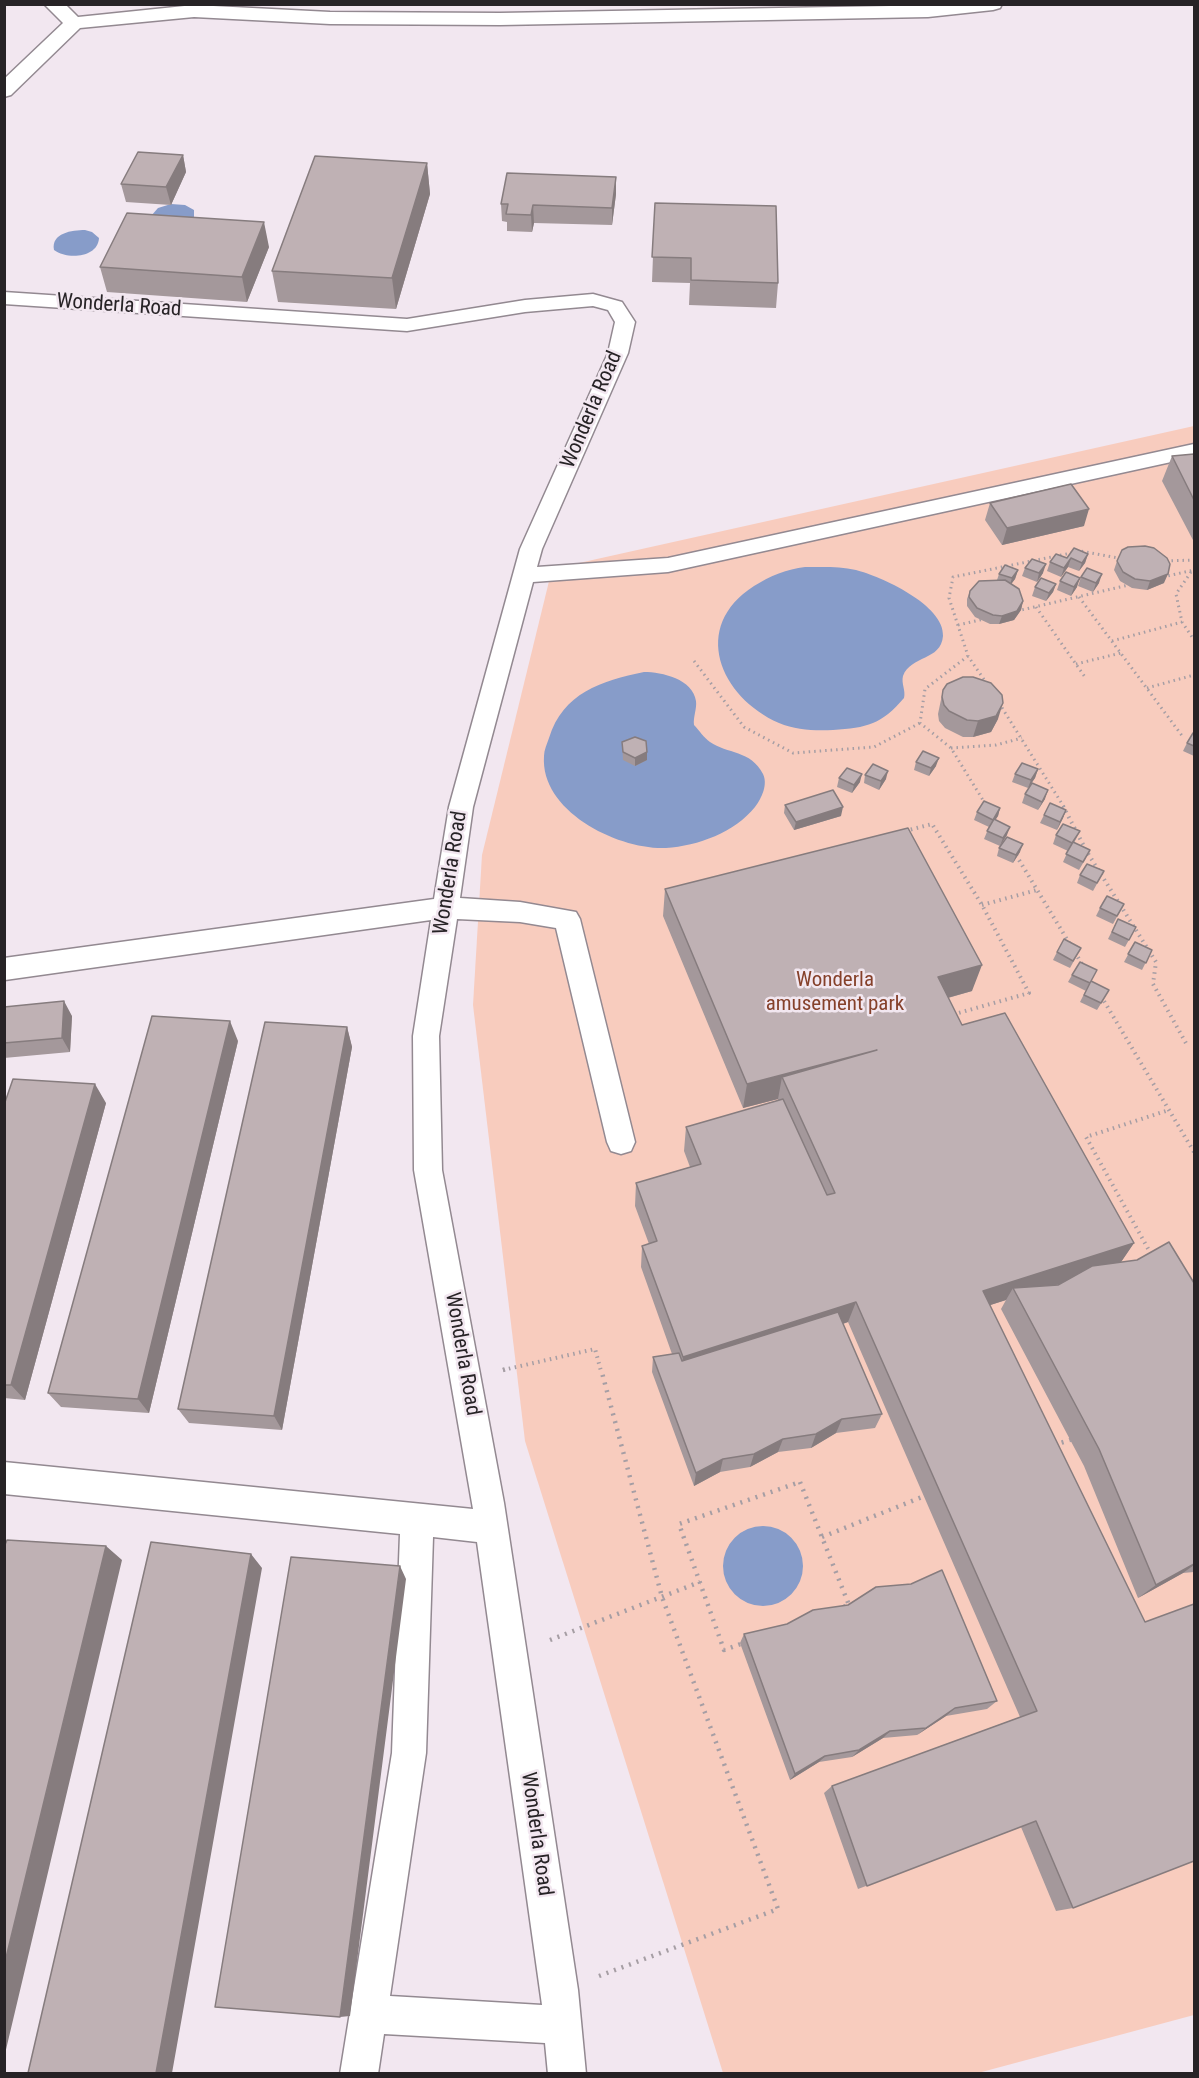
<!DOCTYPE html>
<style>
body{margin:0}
#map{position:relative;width:1199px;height:2078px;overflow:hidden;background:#f2e7f0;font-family:"Roboto Condensed",sans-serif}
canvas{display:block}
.frame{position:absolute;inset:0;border:6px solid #272326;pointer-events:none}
</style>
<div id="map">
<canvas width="1199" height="2078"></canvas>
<div class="frame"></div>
</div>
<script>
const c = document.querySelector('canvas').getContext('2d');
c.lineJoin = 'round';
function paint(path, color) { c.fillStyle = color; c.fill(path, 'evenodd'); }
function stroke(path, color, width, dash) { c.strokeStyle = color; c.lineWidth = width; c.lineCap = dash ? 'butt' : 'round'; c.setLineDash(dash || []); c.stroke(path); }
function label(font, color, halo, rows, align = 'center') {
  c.font = font + ' "Roboto Condensed",sans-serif'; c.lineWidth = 5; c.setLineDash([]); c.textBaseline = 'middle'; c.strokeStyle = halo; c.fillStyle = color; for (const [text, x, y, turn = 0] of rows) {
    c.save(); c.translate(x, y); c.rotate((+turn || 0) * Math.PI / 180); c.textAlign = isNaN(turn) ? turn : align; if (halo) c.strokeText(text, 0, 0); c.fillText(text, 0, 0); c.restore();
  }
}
paint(new Path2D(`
 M1194,426V2015L978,2073H723L525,1441L473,1005L482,855L552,569Z`), '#f8ccbe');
paint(new Path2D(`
 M171,204L185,205L194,210V218L151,216L158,208Z
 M85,230L92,232L99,238C98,258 67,260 54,250C51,233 72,230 85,230Z
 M805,567C822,567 839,566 856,570C880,576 945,605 943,636C941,661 911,655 903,676C901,683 906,691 904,698C882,724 867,728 833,730C815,731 796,730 779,723C720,697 690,627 754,586C770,576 787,569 805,567Z
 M644,672C662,672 693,679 696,701C697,709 693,717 694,725C699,730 704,738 710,742C727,754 751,750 763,774C768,784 762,798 755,807C735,832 698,846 666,848C619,850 540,812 544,756C544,750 547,744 549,738C563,693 601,681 644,672Z
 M723 1566a40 40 0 1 1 80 0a40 40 0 1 1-80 0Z`), '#879cc9');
const service = new Path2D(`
 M4,292L407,319L525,300L593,294L622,302L635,322L628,353L542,549L537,567L668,558L1194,444V457L668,572L533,582L473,807L460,898L520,902L576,912L580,919L635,1142L631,1151L621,1154L611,1151L607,1142L556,928L520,922L457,919L439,1036L442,1170L504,1503L578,1990L586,2074H548L545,2043L384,2034L378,2074H340L392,1753L400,1534L4,1494V1462L473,1509L414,1170L413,1036L431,920L5,980L4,958L434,899L449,807L520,549L608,353L615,322L608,310L593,306L525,312L407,331L4,304ZM433,1537L477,1542L542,2005L390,1996L426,1753Z`);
const minor = new Path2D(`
 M44,4H65L78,17L194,5L330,12L500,13L1002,4L1000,8L993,10L928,17L500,25L330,24L194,17L80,28L11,95L4,97V79L63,23Z`);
stroke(service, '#938991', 3);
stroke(minor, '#938991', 3);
stroke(new Path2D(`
 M1166,561L1194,560
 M1191,572L1176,594L1182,622L1194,640
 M1163,577L1194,570
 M1079,597L1183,737
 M1036,607L1085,677
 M1017,611L1133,584
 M958,625L984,619
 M1112,641L1182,622
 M968,656L925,689L920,723L951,748L986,805
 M694,661L744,727L793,753L874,747L920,723
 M1076,664L1121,653
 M987,684L968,656L949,598L953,577L1081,551L1123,559
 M1147,688L1194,675
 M999,703L1064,807
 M951,748L996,745L1022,738`), '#a69ea4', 3, [1.5, 4]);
stroke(new Path2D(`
 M1063,806L1087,852L1156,962L1153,984L1187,1045
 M905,831L932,824L982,905L1029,993L955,1014
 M1016,855L1071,946
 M982,905L1037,890
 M1075,952L1083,966
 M1101,996L1194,1152
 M1151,1254L1086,1137L1169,1110
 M503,1370L595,1349L601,1371`), '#a69ea4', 4, [1.5, 4.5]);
stroke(new Path2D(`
 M503,1370L506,1369
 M1054,1445L1073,1439
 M800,1482L849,1605L724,1650L679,1524Z
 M822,1537L927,1495
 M550,1640L700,1582
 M599,1976L778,1909L662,1597L601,1369`), '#a69ea4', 4.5, [2, 6]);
paint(service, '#fff');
paint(minor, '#fff');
paint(new Path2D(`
 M183,155L186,172L171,205L126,202L121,184Z
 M427,163L430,194L396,309L278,302L272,271Z
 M616,194L612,225L534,223L532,232L507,231V222L502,221L501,204Z
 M655,203L778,283L776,308L689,305L690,283L652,282Z
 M269,247L247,302L107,292L100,267Z
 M1194,454V542L1162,481L1172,456Z
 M990,503L1084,526L1002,545L985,520Z
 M1088,554L1085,563L1079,571L1068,567L1061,577L1047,571L1050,562Z
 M1117,561L1164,583L1147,590L1132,588L1120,581L1114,570Z
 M1025,568L1043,573L1037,582L1022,576Z
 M1018,570L1015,579L1011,584L1023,601L1021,610L1014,620L999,624H990L975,617L967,606V599L970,591L997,580L999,574Z
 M1081,577L1099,583L1093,592L1078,586Z
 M1060,581L1077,587L1071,596L1057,590Z
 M1056,584L1053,592L1046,601L1032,596L1035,587Z
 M943,690L998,719L991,732L973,737H963L945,728L939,721L938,714Z
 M1194,734V756L1183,751L1187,743Z
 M622,742L647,760L635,766L623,760Z
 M916,762L936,766L929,776L914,770Z
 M1038,769L1035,778L1028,788L1012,782L1015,774Z
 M865,775L886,779L879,790L864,783Z
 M839,778L860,782L852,793L837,787Z
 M1025,794L1045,799L1038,810L1022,803Z
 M785,805L841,816L794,830L784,813Z
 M1000,808L998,816L995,820L1007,835L1000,846L984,839L989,827L974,820L977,812Z
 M1066,810L1063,818L1057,830L1040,823L1044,815Z
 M1080,831L1074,843L1086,858L1079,870L1063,862L1068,851L1053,844L1056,835Z
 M999,848L1020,852L1013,863L997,856Z
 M1104,871L1093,891L1077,883L1080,875Z
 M665,889L972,991L948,998L962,1025L1134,1243L1121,1262L1194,1283V1572L1183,1573L1138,1598L1084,1466L1001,1309L1006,1300L990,1305L1073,1908L1056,1911L1021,1827L858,1889L824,1793L832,1786L1020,1717L848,1322L843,1324L882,1414L875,1428L836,1433L811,1448L778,1452L750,1467L720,1472L694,1486L652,1372L653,1357L672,1354L641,1267L642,1246L649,1244L635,1206L636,1183L690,1167L684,1151L686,1127L777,1101L778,1099L743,1108L663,916Z
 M1124,904L1113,924L1096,916L1100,908Z
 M1118,919L1136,927L1125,947L1108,939Z
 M1135,942L1152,950L1142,970L1124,962Z
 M1081,948L1070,968L1053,960L1057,952Z
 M1072,975L1091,981L1105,997L1097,1010L1080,1002L1087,988L1086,991L1068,982Z
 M4,1007L72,1016L70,1052L4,1058Z
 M347,1027L352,1047L282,1430L189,1423L178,1409Z
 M238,1041L149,1413L61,1407L48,1393Z
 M106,1103L25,1400L4,1398V1105Z
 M744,1634L997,1701L987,1709L946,1716L917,1735L883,1738L852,1757L819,1762L790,1780L740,1643Z`), '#a4989b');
paint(new Path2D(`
 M183,155L186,172L171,205L166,187Z
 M427,163L430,194L396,309L392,278Z
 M616,177V194L612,225V208Z
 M533,205L534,223L532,232L531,215Z
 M264,222L269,247L247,302L242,277Z
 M1089,509L1084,526L1002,545L1007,528Z
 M1088,554L1085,563L1079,571L1082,563Z
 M1071,558L1068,567L1061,577L1064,568Z
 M1046,564L1043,573L1037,582L1039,573Z
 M1018,570L1015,579L1009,587L1012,578Z
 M1102,574L1099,583L1093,592L1096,583Z
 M1168,574L1164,583L1147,590L1150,581Z
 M1080,578L1077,587L1071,596L1074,587Z
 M1056,584L1053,592L1046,601L1049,593Z
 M1023,601L1021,610L1014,620L999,624L1002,616Z
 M1003,703L998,719L991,732L973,737L978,721Z
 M647,752V760L635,766V758Z
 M939,758L936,766L929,776L931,768Z
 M1038,769L1035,778L1028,788L1031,780Z
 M888,771L886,779L879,790L881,781Z
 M862,774L860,782L852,793L854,785Z
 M1048,790L1045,799L1038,810Z
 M843,807L841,816L794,830L796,822Z
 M1000,808L998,816L990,828L993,820Z
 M1066,810L1063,818L1057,830L1060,822Z
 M1010,827L1007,835L1000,846L1003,838Z
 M1023,844L1020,852L1013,863L1016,855Z
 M982,965L972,991L929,1003L938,977Z
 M64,1001L72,1016L70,1052L62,1038Z
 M230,1021L238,1041L149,1413L138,1399Z
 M347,1027L352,1047L282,1430L274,1416Z
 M877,1050L782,1077L778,1099L743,1108L747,1084Z
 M95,1084L106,1103L25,1400L11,1385Z
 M1134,1243L1119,1265L1018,1297L1013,1288L1006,1300L972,1311L983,1291Z
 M856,1302L848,1322L680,1376L683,1357Z
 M842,1419L836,1433L811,1448L816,1434Z
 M783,1439L778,1452L750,1467L754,1454Z
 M723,1459L720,1472L694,1486L696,1473Z
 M106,1546L122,1560L4,2058V1966Z
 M251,1554L262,1568L172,2073H156Z
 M1194,1564V1565L1183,1573L1138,1598L1156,1585Z
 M400,1566L406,1579L350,2016L340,2017Z
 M955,1708L946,1716L917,1735L926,1728Z
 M890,1731L883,1738L852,1757L859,1750Z
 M825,1756L819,1762L790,1780L795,1774Z`), '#867c7e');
const building = new Path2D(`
 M138,152L183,155L166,187L121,184Z
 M315,156L427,163L392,278L272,271Z
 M507,173L616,177L612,208L533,205L531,215L506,214L508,204H501Z
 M655,203L776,206L778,283L691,280V258L652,257Z
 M127,213L264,222L242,277L100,267Z
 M1194,454V500L1172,456Z
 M1071,484L1089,509L1007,528L990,503Z
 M1145,546L1154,548L1167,558L1170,564L1168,574L1150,581L1135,579L1123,572L1117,561L1122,550L1128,547Z
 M1074,548L1088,554L1082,563L1071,558L1064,568L1050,562L1056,554L1067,558Z
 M1032,559L1046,564L1039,573L1025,568Z
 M1005,565L1018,570L1012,578L999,574Z
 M1087,568L1102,574L1096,583L1081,577Z
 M1066,572L1080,578L1074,587L1060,581Z
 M1041,578L1056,584L1049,593L1035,587Z
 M1005,580L1019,589L1023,601L1017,611L1002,616L993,615L977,608L969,597L970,591L979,581Z
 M963,677H973L991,683L1002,695L1003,703L996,716L978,721L967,720L949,711L944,705L942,697L943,690L947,684Z
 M1193,733L1194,734V746L1187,743Z
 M635,737L646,741L647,752L635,758L623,752L622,742Z
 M923,751L939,758L931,768L916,762Z
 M1022,763L1038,769L1031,780L1015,774Z
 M873,764L888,771L881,781L865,775Z
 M847,768L862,774L854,785L839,778Z
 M1032,783L1048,790L1042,802L1025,794Z
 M833,790L843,807L796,822L785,805Z
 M984,801L1000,808L993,820L977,812Z
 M1050,803L1066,810L1060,822L1044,815Z
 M994,819L1010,827L1003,838L987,831Z
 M1063,824L1080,831L1072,843L1056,835Z
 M908,828L982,965L938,977L962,1025L1005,1013L1134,1243L983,1291L1145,1622L1194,1604V1861L1073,1908L1036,1821L867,1886L832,1786L1037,1711L856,1302L683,1357L642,1246L657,1241L636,1183L701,1164L686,1127L783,1099L827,1195L835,1193L782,1077L877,1050L747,1084L665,889Z
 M1007,837L1023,844L1016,855L999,848Z
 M1073,842L1090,850L1083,862L1066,854Z
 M1087,864L1104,871L1097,883L1080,875Z
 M1107,896L1124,904L1117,916L1100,908Z
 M1118,919L1136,927L1129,940L1112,932Z
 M1064,939L1081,948L1073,961L1057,952Z
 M1135,942L1152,950L1146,963L1128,954Z
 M1080,962L1097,970L1090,983L1072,975Z
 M1091,981L1109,990L1101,1003L1084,995Z
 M64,1001L62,1038L4,1043V1007Z
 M152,1016L230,1021L138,1399L48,1393Z
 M265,1022L347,1027L274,1416L178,1409Z
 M13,1079L95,1084L11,1385H4V1105Z
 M1169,1242L1194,1283V1564L1156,1585L1099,1449L1013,1288L1058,1285L1092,1266L1137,1260Z
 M838,1312L882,1414L842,1419L816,1434L783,1439L754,1454L723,1459L696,1473L653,1357L679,1353L682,1361Z
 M7,1540L106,1546L4,1966V1547Z
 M151,1542L251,1554L156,2073H28Z
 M291,1557L400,1566L340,2017L215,2007Z
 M942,1570L997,1701L955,1708L926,1728L890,1731L859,1750L825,1756L795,1774L744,1634L787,1624L813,1610L848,1605L876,1587L911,1584Z`);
paint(building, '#bfb1b4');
stroke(building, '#867c7e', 1.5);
label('21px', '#272326', '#f2e7f0', [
 ["Wonderla Road",119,306,4],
 ["Wonderla Road",592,410,-67],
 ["Wonderla Road",451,873,-81],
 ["Wonderla Road",462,1354,80],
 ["Wonderla Road",536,1834,82]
]);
label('21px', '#85402a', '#f2e7f0', [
 ["Wonderla",835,981],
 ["amusement park",835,1005]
]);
</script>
